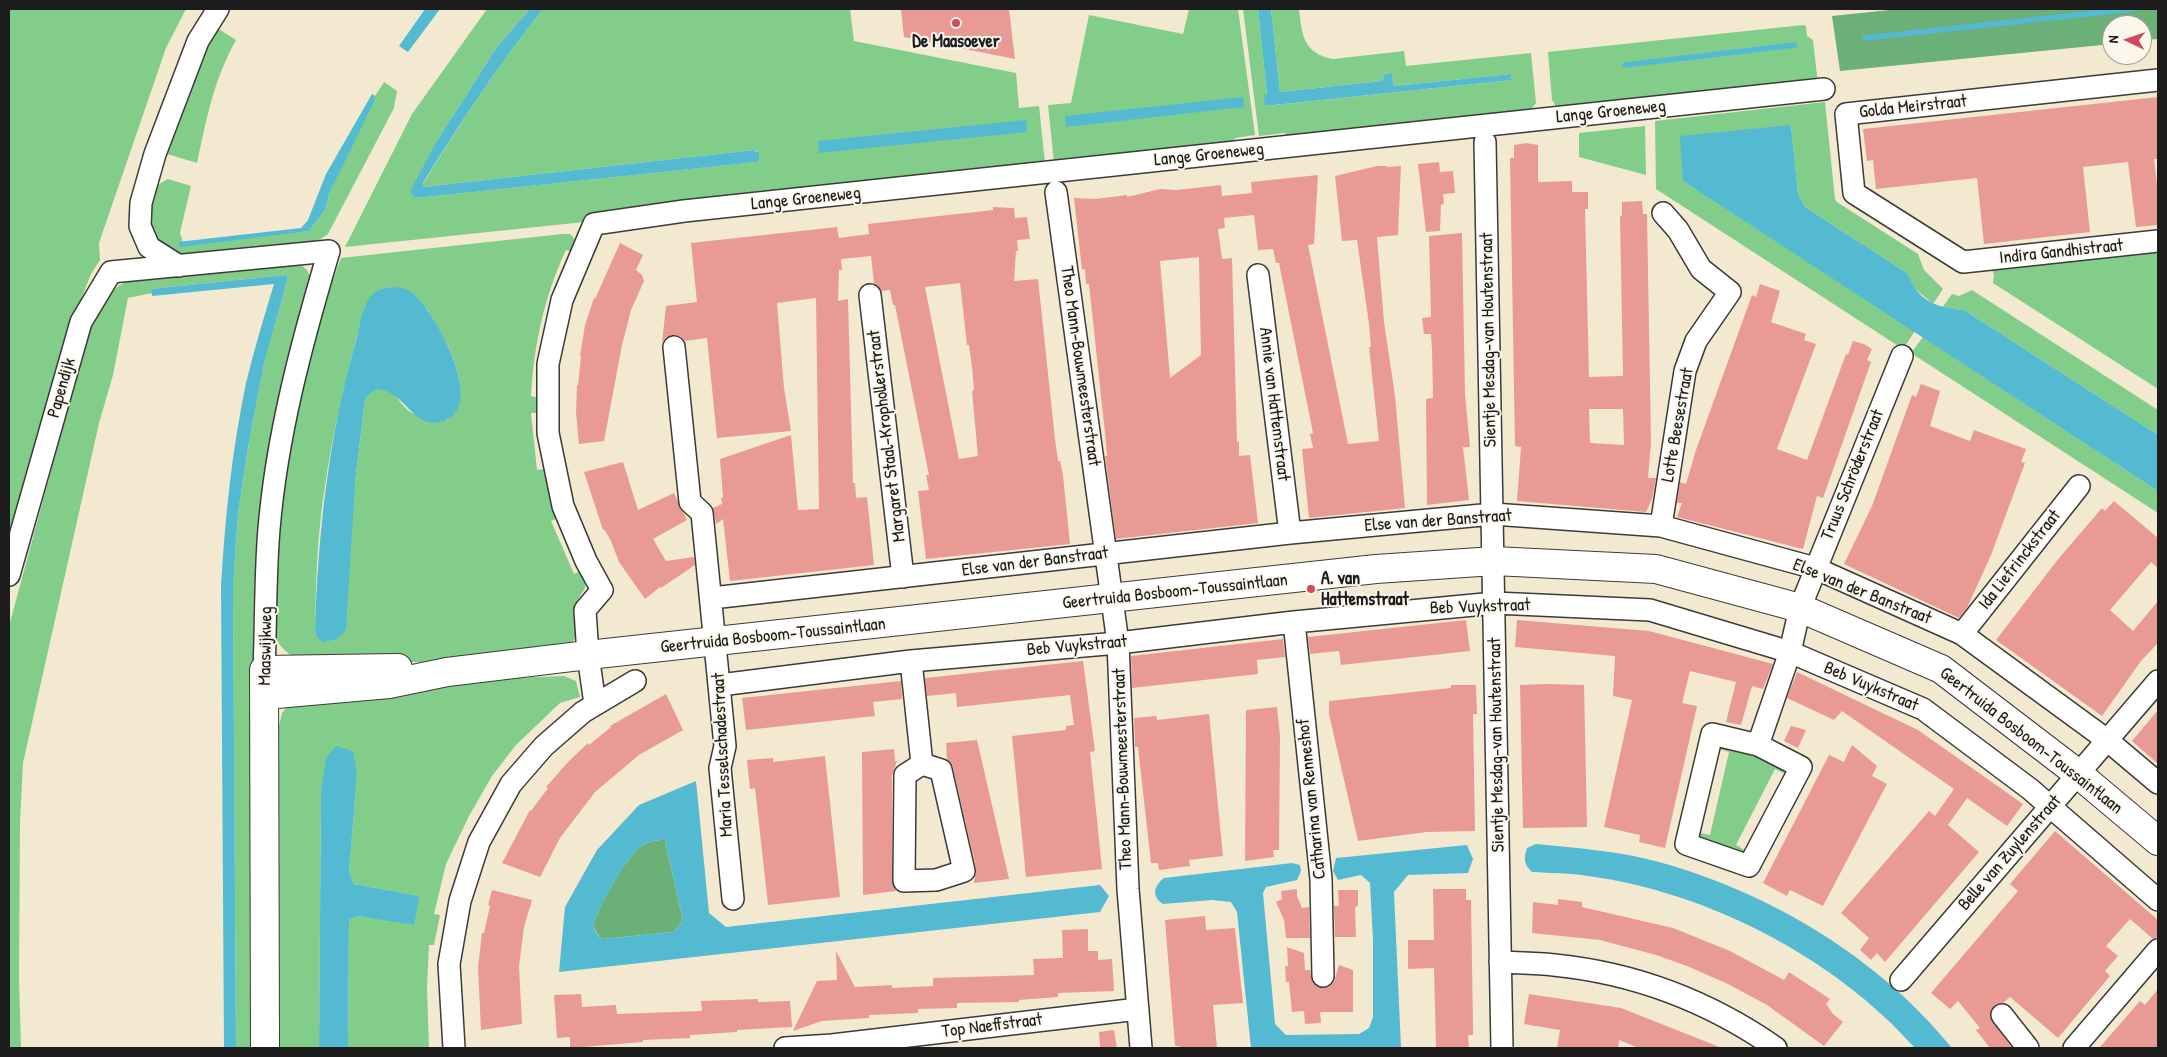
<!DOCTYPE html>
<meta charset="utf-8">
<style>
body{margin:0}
#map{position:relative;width:2167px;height:1057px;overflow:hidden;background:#f3e9d1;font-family:"Patrick Hand",sans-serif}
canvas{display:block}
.frame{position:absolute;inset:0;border:10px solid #1c1c1c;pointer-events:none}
.north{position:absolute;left:2102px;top:15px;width:50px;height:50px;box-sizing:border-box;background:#fbf7ec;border:1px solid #a29f99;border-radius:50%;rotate:273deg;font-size:14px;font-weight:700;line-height:20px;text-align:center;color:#1c1c1c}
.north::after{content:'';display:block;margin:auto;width:18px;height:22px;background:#d1495b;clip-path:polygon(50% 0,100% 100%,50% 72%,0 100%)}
</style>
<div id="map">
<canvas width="2167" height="1057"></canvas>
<div class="frame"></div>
<div class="north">N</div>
</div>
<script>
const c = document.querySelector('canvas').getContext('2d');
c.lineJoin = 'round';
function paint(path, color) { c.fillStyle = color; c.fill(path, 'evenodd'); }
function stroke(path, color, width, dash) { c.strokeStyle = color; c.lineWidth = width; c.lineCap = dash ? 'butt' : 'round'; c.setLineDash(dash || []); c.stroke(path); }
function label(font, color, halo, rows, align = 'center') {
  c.font = font + ' "Patrick Hand",sans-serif'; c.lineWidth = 4; c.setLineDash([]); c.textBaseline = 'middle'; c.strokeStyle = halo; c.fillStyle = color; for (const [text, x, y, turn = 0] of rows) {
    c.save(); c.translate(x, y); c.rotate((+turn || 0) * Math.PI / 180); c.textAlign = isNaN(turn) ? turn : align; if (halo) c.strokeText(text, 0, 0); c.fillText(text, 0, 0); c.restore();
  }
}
paint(new Path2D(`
 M9,9H186L166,48L99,243L100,260L91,274L70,327L9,551Z
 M487,9H530L497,47L435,144L416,198L756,162L759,160L757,151L754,150L423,187V184C460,123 499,64 543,9H850L854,41L1016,73L1019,108L1039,106L1045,163L612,210V214L584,222L345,247L412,114Z
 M1189,9H1238L1255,135L1235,138V143L1054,162L1048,105L1071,103L1089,15L1183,34Z
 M1243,9H1258L1267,94L1266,106L1512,80L1511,74L1394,86L1392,73L1385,74L1382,81L1280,92L1271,9H1299C1302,35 1303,53 1333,59L1404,51L1406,66L1531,53L1536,103L1530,111L1286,137L1285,133L1259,136Z
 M1803,25L1806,26L1807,36L1813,40L1818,84L1557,108L1552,100L1548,52Z
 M217,28L236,40C213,82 207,117 197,163L164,153L197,67Z
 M384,82L397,91L394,108L328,234L316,242L191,257C173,254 147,240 148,218C148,208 152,197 154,187L168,179L191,186L180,233L183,242H178L309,231L325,210L329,194L375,96Z
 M1825,102L1835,199L1837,202L1918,254L1924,270L1943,289L1933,304L1912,286L1907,273L1805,207L1798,194L1791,125L1683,181L1915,331L1903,349L1656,189L1655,121Z
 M1645,126L1646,175L1579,157V133Z
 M562,234H570L574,238L575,243L572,252L566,250C544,297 534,345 531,396L539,398V413H531L537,470L545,469L558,518L551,521L574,574L581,571L586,579L585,588L577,601L576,637L571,644L439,662H314C294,659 282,653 274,634L280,507L300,391L321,312L341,258ZM366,304L426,308C444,336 479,392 447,420C439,418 418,417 412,413C396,403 398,386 373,390L365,399L355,483L315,630C316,585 317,538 324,493C333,429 348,366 366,304Z
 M2125,252L2130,255L2158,252V389L1993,283L1994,275L1991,267Z
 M300,264L307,270L312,280C281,365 264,455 257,546C251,618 253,691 253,764C254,859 254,953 255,1048H236L233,589L238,513L249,442L264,364L288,278L286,275L151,289L152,293L128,298L113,375L99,423L23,763L20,823L19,979L21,1048H9V626L90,327C101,308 108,287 131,280Z
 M1972,290L2158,410V435L1964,310L1942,308L1952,294L1959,296Z
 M1923,337L2158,491V513L1911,353Z
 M564,676L576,681L580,697L560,703L516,745L492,776L469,816L446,864L434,914L440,915L434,945H429L427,988L429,1048H348L349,920L358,916L373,918L418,896L354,884L349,872L357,775L321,792L319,1048H276L273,752L282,713L293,699L509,678Z
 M1716,745L1754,751L1788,769V775L1775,769L1736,845L1748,852L1744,855L1701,841L1695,832L1710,835L1729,752L1715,748Z`), '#83cd8b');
paint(new Path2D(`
 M1899,9H2158V39L2142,40V25H2112V44L1840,71L1832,16Z
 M665,840L683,921L673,932L602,939C598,935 593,930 594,923C597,908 628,855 640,847C648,841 655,840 665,840Z`), '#6ab077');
paint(new Path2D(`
 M425,9H440L408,52L399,46Z
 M530,9H543C499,64 460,123 423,183V187L754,150L759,153V160L757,162L416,198L410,192L435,144L497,47Z
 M1258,9H1271L1280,92L1382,81L1385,74L1392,73L1394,86L1511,74L1512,80L1265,106L1264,95L1267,94Z
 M372,94L375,96L373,104L329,194L325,210L309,231L180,247L178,242L301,228L308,220L326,174Z
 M1243,97L1244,107L1066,127L1065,116Z
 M1026,120L1027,132L819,153L818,141Z
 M1791,125L1798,194L1805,207L1907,273C1918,301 1936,308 1964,310L2158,435V491L1683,181L1680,136Z
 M286,275L288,278L264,364L249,442L238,513L233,589L236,1048H224L221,586C225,518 232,450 246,383C254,350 264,317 274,284L152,296L151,289Z
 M393,287C400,288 406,288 411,292C434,309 486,403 446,420C412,435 405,385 374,390L365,399L355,483L346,629C341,639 334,640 323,642L317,637L315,630C318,531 329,433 357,337C360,325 363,304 372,295C378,289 386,288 393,287Z
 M336,746L353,751L357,775L349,872L354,884L419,896L414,925L358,916L349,920L348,1048H319L321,792L326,758Z
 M696,781L709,913L726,927L1100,885L1109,896L1100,912L559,972L565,907L597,850L639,805ZM665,840L683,921L673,932L602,939C597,935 593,930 594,923C597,908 628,856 640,847C648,841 655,840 665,840Z
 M1536,844C1577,848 1619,851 1659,862C1771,893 1879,958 1952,1048H1915C1835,958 1708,892 1588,876C1570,873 1550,873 1532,872C1523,864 1524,858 1527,848Z
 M1467,845L1473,859L1468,873L1408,875L1394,892L1401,1048H1251L1237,912L1231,902L1212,900L1163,904C1151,896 1154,886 1164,878L1292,863L1300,865L1301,871L1297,880L1266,887L1263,893L1275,1024L1286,1035L1359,1034L1369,1028L1373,1017V940L1370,883L1361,875L1338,880L1333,871L1336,858Z`), '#54bad2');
stroke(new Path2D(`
 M1865,38L2133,9
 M1625,65L1795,45`), '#54bad2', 5.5);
paint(new Path2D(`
 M901,9H1009L1015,59L904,37Z
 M2158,97V159H2154L2158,193V225L2136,227L2128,162L2083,167L2090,232L1984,244L1977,178L1876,189L1873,160L1867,161L1863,129Z
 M1526,143L1538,145V182L1572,181V192H1588V209H1585L1589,377L1623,376L1620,216H1622V202L1642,201L1643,214H1647L1651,443L1648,478H1656L1652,499L1646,512L1517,501L1521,447L1515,446L1510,158H1514V145ZM1589,409H1623L1624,445L1590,443Z
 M1439,162L1440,172L1453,171L1455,193L1443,194L1444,204L1441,205L1440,231L1426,232L1418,164Z
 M1377,166H1387V167L1401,166L1398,235L1377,237L1384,322L1395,396L1405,508L1309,518L1302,449L1313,448L1310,434L1313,433L1279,263H1276L1273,249L1258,250L1254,215L1224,218L1225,228L1218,229L1222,259L1232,258L1237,442L1239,441V456L1250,455L1258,523L1116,539L1105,456H1107L1105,433L1089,284H1086L1085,269L1082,270L1074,198L1095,199L1127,195V197L1160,189L1177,190L1221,185L1222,196L1252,193L1251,182L1318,175L1314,244L1308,245L1348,444L1379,441L1369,347H1371L1369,324L1357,240L1342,241L1335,176ZM1199,257L1201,355L1170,378L1160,261Z
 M993,207L1014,208L1015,218L1027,217L1030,239L1017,240L1018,251H1016L1014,281L1038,279L1055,439L1058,461H1060L1063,475L1070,544L926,559L918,491L929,490L926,475H929L895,305H893L890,290L882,291L874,283L871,256L841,259L842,270H839L838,301L848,299L853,483H855L856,498L867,497L874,565L730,581L723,519L716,524L713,508L722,504L721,498L723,497L720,459L791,435L798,510L819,509L816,298L777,303L784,388L791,431L717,438L707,338L685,341L680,336L673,335L666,337L662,343L666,306L697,302L691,243L837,227L839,238L869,234L868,224L993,210ZM960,283L967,345H969L972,367L974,390L972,391L978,456L959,459L925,287Z
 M1462,233L1465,394L1470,447H1463L1469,500L1427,505L1426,399L1433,398L1432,350L1431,334H1424L1422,318L1431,317L1429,236Z
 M620,243L643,255L636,270L642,275L644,281L631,310L622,345L604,441L579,444L576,412L577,385H578L581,357L580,356L585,325L594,298L595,299Z
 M1760,284L1780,291L1771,322L1806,334L1804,340L1816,344L1777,449L1807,460L1846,354L1848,355L1853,341L1864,344L1872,349L1867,360L1871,362L1823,498L1817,496L1803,549L1677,517L1682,503H1677L1680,482L1686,484L1696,450L1752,295L1756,297Z
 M1921,384L1940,391L1930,426L1970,441L1974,430L2026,449L2021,462L2025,463L1991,555L1967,608L1959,618L1844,564L1872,506L1912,395L1916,397Z
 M623,462L638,510L674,493L687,520L653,539L666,561L694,557L695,565L661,588L660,587L645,599L619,562L611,541L604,529L603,530L584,472Z
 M2114,501L2158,538V568L2151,562L2110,610L2133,631L2158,601V643L2141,661L2102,716L1996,640L2059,558L2102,508L2105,511Z
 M1466,620L1470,651L1341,665L1339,651L1310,654L1308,637Z
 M1517,620L1649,631L1773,664L1763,689L1752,686L1741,725L1726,722L1736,682L1690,671L1682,703L1697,706L1665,848L1639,842L1640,835L1604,827L1632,700L1613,696L1615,656L1515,647Z
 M1283,639L1285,657L1257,660L1258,674L1132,688L1131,656Z
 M1083,661L1095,751L1090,752L1102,869L1026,877L1012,736L1066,730V726L1074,725L1070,695L957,707L956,693L927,696L925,678Z
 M1797,672L1918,730L2023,804L2007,826L1967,798L1948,825L1979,852L1885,962L1877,953L1871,960L1860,950L1869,938L1841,913L1929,811L1935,816L1954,789L1842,711L1834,720L1787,698Z
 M901,681L902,699L873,702L875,716L746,730L742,698Z
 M1547,684L1584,685L1587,827L1523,828L1520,685Z
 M1451,685H1476L1477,714H1473L1475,831L1427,832L1358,841L1329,714V701L1451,688Z
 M666,694L683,730L639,755L595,792L560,838L540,877L502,863L530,810L531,811L548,788L546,787L568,762L588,743L589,745L611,727L610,726Z
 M1277,707L1280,736L1279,850H1273L1274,857L1245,861L1246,710Z
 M2158,710V764L2132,741Z
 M1209,714L1223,856L1189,860L1190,866L1159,870L1158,863H1151L1138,747H1135L1134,718L1156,716L1157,720Z
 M1791,726L1806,730L1798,748L1784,741Z
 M977,740L1009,879L974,883L976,868L953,767L947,759L946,743Z
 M1852,745L1877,766L1872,776L1887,784L1823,906L1790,890L1787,896L1763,883L1829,755L1844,762Z
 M894,749L895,761H897L892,775V881L896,891L863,895L862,752Z
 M825,756L840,897L768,905L755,788L750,789L747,760L773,758V762Z
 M2055,831L2158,920V938L2153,939L2130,919L2106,946L2118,956L2105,971L2110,976L2058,1038L2010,997L2003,1003L1995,1005L1991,1010L1990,1017L2012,1048H1990L1976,1030L1980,1028L1958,1001L1950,1009L1931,993L2018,891L2010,884Z
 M1297,889V896L1302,908L1309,907L1310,938H1286L1284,920L1276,902L1282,899L1281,891Z
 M1433,889H1466V900H1471L1473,1026V1035H1468L1469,1048H1436L1434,968L1408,969V940H1434Z
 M492,890L532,900L524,927L519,966L522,1024L481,1030L478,967L482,933H484L490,906L488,905Z
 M1338,890H1358V906L1355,907L1356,937H1335L1334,906H1339Z
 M1558,899L1582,902V907L1673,928L1730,951L1784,980L1789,972L1830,999L1826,1004L1833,1014L1843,1022L1824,1046L1767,1005L1728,984L1687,966L1656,955L1600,940L1532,933L1533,902L1558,905Z
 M1205,916L1206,930L1235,928L1243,1003L1213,1005L1217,1048H1180V1046H1175L1165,920Z
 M1088,929V951H1098V960L1112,959L1114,991L1058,993V997L1019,1000V1002L957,1003V1008L918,1009V1013L869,1015V1018L822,1021L793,1031L817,981L837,980L836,951L855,987L892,985V988L933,986V978L1034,975L1033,959L1063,958L1062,930Z
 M1287,947L1304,953L1305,970H1310L1312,982L1317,987L1324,988L1330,986L1334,982L1339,965L1353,970V1012H1320L1321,1023L1305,1024L1304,1011L1292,1012L1289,982H1286L1285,966H1288Z
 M2158,989V1048H2099L2140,1001L2145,1005Z
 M581,994L582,1007L616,1005L617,1014L702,1011L701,1001L758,999V1002L790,1001L792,1027L737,1030V1032L690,1035V1038L643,1040V1042L570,1048V1037L557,1038L554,995Z
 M1529,994L1621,1008L1722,1048H1639L1619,1040L1618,1048H1557L1560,1030L1524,1024Z
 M1114,1030L1117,1048H1100L1099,1032Z`), '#ea9a95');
const street = new Path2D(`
 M2158,80L1846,114L1854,193L1963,262L2158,241
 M1485,142L1502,1048
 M1056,192L1118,643L1128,889L1141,1048
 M179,266L149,247L140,226L141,203L155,154L198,41L218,9
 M1258,275L1290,533
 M870,295L903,577
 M674,347L690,502L702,513L725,746L720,768L733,899
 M1661,526L1685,371L1696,341L1730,292L1701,269L1678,230L1663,213
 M9,575L81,322L111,272L329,251C302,342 277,434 269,529C265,576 266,623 264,670
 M712,598L1290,533L1493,514L1661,526L1815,568L1962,634L2107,740L2158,783
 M1294,622L1321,879L1323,976
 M1962,634L2079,486
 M911,661L922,764L941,770L964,871L936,880L904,881L905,775L922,764
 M720,685L911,661L1118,643L1294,622L1495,603L1650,610L1790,652L1923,709L2030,789L2158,900
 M595,704L588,655L585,610L602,590L586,561L563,506L548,433V364L562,300L594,224L684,211L1824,89
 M1712,734L1758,745L1801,767L1749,866L1686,844Z
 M1758,745L1790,652L1800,608L1902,356
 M1500,962C1518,963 1536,963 1554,965C1634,973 1710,1002 1776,1048
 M1901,980L2158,681
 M2002,1015L2028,1048
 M454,1048L449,964L460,901L479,842L511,784L544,746L583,712L635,681
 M785,1048L832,1045L1138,1009
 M2074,1048L2158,950`);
const secondary = new Path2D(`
 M265,695L389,684L447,672L588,655L1376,569L1494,561L1656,569L1800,608L1941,669L2077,773L2158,841
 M265,1048L264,670L398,668`);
stroke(street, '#3c3b37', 24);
stroke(secondary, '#3c3b37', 30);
stroke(street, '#fff', 21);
stroke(secondary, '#fff', 28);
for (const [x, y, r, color] of [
 [956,23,5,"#d1495b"],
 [1311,589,5,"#d1495b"]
]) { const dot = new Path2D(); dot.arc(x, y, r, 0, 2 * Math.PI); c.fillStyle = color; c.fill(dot); stroke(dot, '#fbf7ec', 2); }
label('bold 18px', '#1c1c1c', '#fbf7ec', [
 ["De Maasoever",956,42],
 ["A. van",1321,579,"left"],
 ["Hattemstraat",1321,600,"left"]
]);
label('18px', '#1c1c1c', '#fbf7ec', [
 ["Golda Meirstraat",1913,107,-6],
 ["Lange Groeneweg",1611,112,-6],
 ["Lange Groeneweg",1209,155,-6],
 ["Lange Groeneweg",806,199,-6],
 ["Indira Gandhistraat",2061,252,-6],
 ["Sientje Mesdag-van Houtenstraat",1489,340,-91],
 ["Theo Mann-Bouwmeesterstraat",1080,366,82],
 ["Papendijk",62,388,-74],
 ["Annie van Hattemstraat",1274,404,83],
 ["Lotte Beesestraat",1678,425,-80],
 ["Margaret Staal-Krophollerstraat",887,436,-97],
 ["Truus Schröderstraat",1853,475,-68],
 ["Else van der Banstraat",1438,521,-4],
 ["Ida Liefrinckstraat",2020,560,-52],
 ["Else van der Banstraat",1035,562,-7],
 ["Geertruida Bosboom-Toussaintlaan",1175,592,-6],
 ["Else van der Banstraat",1862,592,22],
 ["Beb Vuykstraat",1480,607,-2],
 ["Geertruida Bosboom-Toussaintlaan",773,636,-6],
 ["Maaswijkweg",266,646,-89],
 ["Beb Vuykstraat",1077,646,-5],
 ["Beb Vuykstraat",1871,687,23],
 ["Geertruida Bosboom-Toussaintlaan",2031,741,38],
 ["Sientje Mesdag-van Houtenstraat",1497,745,-91],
 ["Maria Tesselschadestraat",723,755,-93],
 ["Theo Mann-Bouwmeesterstraat",1123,769,-92],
 ["Catharina van Renneshof",1312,799,-96],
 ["Belle van Zuylenstraat",2010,853,-49],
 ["Top Naeffstraat",992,1026,-7]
]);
</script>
